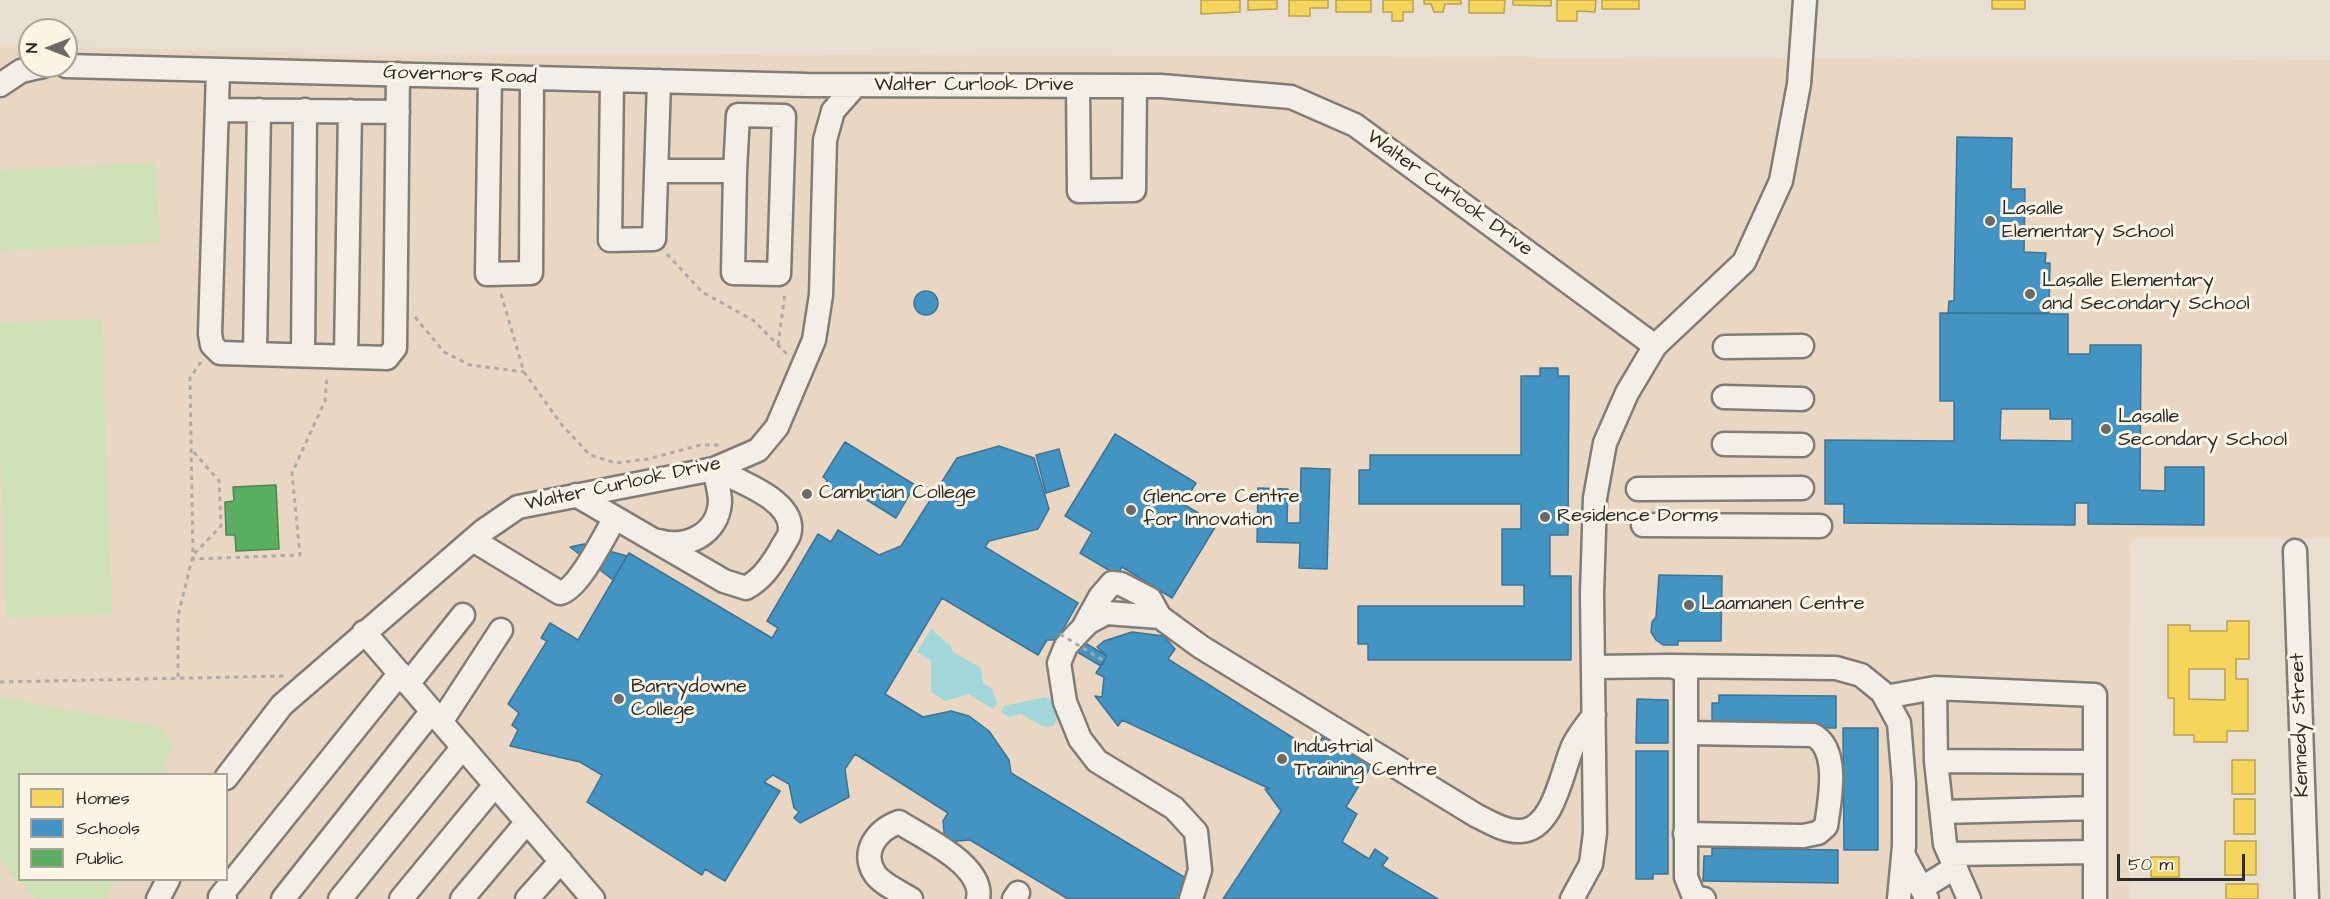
<!DOCTYPE html>
<style>
body{margin:0}
#map{position:relative;width:2330px;height:899px;overflow:hidden;background:#e8dfd2;font-family:"Architects Daughter",sans-serif}
canvas{display:block}
.legend{position:absolute;left:18px;top:773px;width:210px;height:108px;box-sizing:border-box;background:#fcf5e5;border:2px solid #a8a49b;margin:0;padding:8px 10px;list-style:none;font-size:18px;color:#2b2b2b}
.legend li{display:flex;align-items:center;gap:12px;height:30px}
.legend b{width:30px;border:2px solid #a8a49b}
.north{position:absolute;left:18px;top:18px;width:60px;height:60px;box-sizing:border-box;background:#fcf5e5;border:2px solid #a8a49b;border-radius:50%;rotate:270deg;font-size:16px;font-weight:700;line-height:24px;text-align:center;color:#2b2b2b}
.north::after{content:'';display:block;margin:auto;width:21px;height:27px;background:#6d6a65;clip-path:polygon(50% 0,100% 100%,50% 72%,0 100%)}
.scale{position:absolute;left:2117px;top:854px;width:128px;height:27px;box-sizing:border-box;border:3px solid #2b2b2b;border-top:0;padding-left:8px;font-size:18px;line-height:21px;white-space:nowrap;color:#2b2b2b;-webkit-text-stroke:4px #fcf5e5;paint-order:stroke}
</style>
<div id="map">
<canvas width="2330" height="899"></canvas>
<ul class="legend">
<li><b style="height:16px;background:#f6d55c"></b>Homes</li>
<li><b style="height:16px;background:#4393c3"></b>Schools</li>
<li><b style="height:16px;background:#5aae61"></b>Public</li>
</ul>
<div class="north">N</div>
<div class="scale">50 m</div>
</div>
<script>
const c = document.querySelector('canvas').getContext('2d');
c.lineJoin = 'round';
function paint(path, color) { c.fillStyle = color; c.fill(path, 'evenodd'); }
function stroke(path, color, width, dash) { c.strokeStyle = color; c.lineWidth = width; c.lineCap = dash ? 'butt' : 'round'; c.setLineDash(dash || []); c.stroke(path); }
function label(font, color, halo, rows, align = 'center') {
  c.font = font + ' "Architects Daughter",sans-serif'; c.lineWidth = 6; c.setLineDash([]); c.textBaseline = 'middle'; c.strokeStyle = halo; c.fillStyle = color; for (const [text, x, y, turn = 0] of rows) {
    c.save(); c.translate(x, y); c.rotate((+turn || 0) * Math.PI / 180); c.textAlign = isNaN(turn) ? turn : align; if (halo) c.strokeText(text, 0, 0); c.fillText(text, 0, 0); c.restore();
  }
}
paint(new Path2D(`
 M0,45L30,46V66H66V47L325,53L2330,60V539H2131L2129,899H0ZM20,774H226V880H20Z`), '#e9d7c3');
paint(new Path2D(`
 M156,163L160,243L0,251V170Z
 M102,319L112,614L6,618L0,439V322Z
 M0,697L163,728L173,746L161,774H20V880H115L106,899H37L10,873L0,858Z`), '#cfe2b7');
paint(new Path2D(`
 M931,629L950,645L953,652L981,668L983,683L991,688L997,702L993,709L969,694L945,701L931,692V660L917,652Z
 M1046,697L1057,704L1060,714L1053,726L1044,727L1021,714L1009,717L1001,712L1004,706Z`), '#a1d7d8');
const homes = new Path2D(`
 M1201,0H1240V12L1201,14Z
 M1248,0H1277V9L1248,10Z
 M1289,0H1328V8H1310V16H1289Z
 M1336,0H1371V12H1336Z
 M1383,0H1413V12H1403V21H1392V12H1383Z
 M1424,0H1461V4H1445L1443,12H1434L1431,4H1424Z
 M1469,0H1505L1504,13H1469Z
 M1513,0H1551V6L1513,5Z
 M1557,0H1596L1595,12L1577,11V21H1557Z
 M1602,0H1639V9H1602Z
 M1992,0H2025V9H1992Z
 M2227,621H2249V659H2236V679H2248V731H2227V742H2194V735H2174V698H2168V625H2190V631H2227ZM2189,669H2225V700L2189,699Z
 M2232,760H2255V794H2232Z
 M2234,799H2255V834H2234Z
 M2225,841H2256V875H2225Z
 M2151,857H2179V877H2151Z
 M2226,884H2258V899H2226Z`);
paint(homes, '#f6d55c');
stroke(homes, '#b9a24d', 1.5);
const schools = new Path2D(`
 M1957,137L2012,138L2011,189H2025L2024,252L2046,253L2045,263H2050L2049,313H1948L1949,301H1954Z
 M914 303a12 12 0 1 1 24 0a12 12 0 1 1-24 0Z
 M1940,313L2068,314V354H2090V345H2141L2140,490L2165,491V467H2204V525L2088,524V503H2075V525L1844,523V504H1825V440L1954,441V401H1940ZM2001,409H2050V419H2072V441L2000,440Z
 M1540,368H1558V376H1569L1568,535H1550V576H1571V660H1368V644H1358V606H1524V585H1502V529H1521V504H1359V470H1370V455H1521V376H1540Z
 M1115,434L1196,483L1183,504L1217,524L1172,598L1122,567L1117,575L1080,553L1092,532L1065,516Z
 M845,442L915,485L896,518L846,487L842,495L825,485L827,480L823,477Z
 M999,446L1034,458L1049,509L1038,529L989,541L985,547L1078,603L1057,640H1047L1038,655L942,598L885,694L923,717L951,711L969,716L989,731L1009,760L1011,773L1194,883L1185,899H1068L970,840L945,842L943,821L948,813L855,754L845,769L849,797L800,823L794,818L799,812L794,808L789,784L773,775L764,782L780,791L725,881L705,869L702,875L587,802L602,775L580,762L510,746L518,730L512,725L519,713L508,704L547,641L541,638L550,623L578,640L629,553L772,638L778,628L767,621L818,534L831,542L838,530L879,555L901,546L957,458Z
 M1059,449L1069,486L1046,493L1036,455Z
 M1301,468L1330,469L1327,569L1299,568L1300,543L1257,542L1258,488L1288,489L1287,523H1300Z
 M584,544L627,556L613,580L570,547Z
 M1659,575L1722,576L1721,641H1678V645H1663L1656,640L1651,632L1652,622L1656,617Z
 M1063,630L1107,656L1101,666L1057,640Z
 M1132,632L1164,636L1175,649L1168,659L1314,751L1323,737L1371,766L1346,807L1357,814L1342,842L1369,859L1375,849L1388,858L1382,866L1438,899H1223L1281,811L1265,789H1270L1122,720L1118,726L1095,696L1102,697L1104,677L1096,673L1107,656L1097,647L1104,641Z
 M1719,695L1836,696V728H1712V703H1719Z
 M1637,699L1668,700V743H1636Z
 M1843,728H1878V850H1844Z
 M1636,751H1668V874H1653V879H1636Z
 M1712,848L1838,850V883L1703,881L1704,856H1712Z`);
paint(schools, '#4393c3');
stroke(schools, '#3c7495', 1.5);
const public = new Path2D(`
 M276,485L279,549L236,551L235,535H226L225,502L234,501L233,487Z`);
paint(public, '#5aae61');
stroke(public, '#4c8751', 1.5);
const minor = new Path2D(`
 M66,66L807,85L1161,86L1291,97L1355,125L1655,346
 M218,70L210,334L212,345L220,353L387,358L395,348L398,74
 M490,77L487,274L531,273L532,78
 M612,80L610,240L654,239L659,81
 M0,85L21,71L43,66
 M1078,86L1079,191L1134,190L1135,86
 M217,110L398,112
 M656,171H735L738,115L784,116L779,274L733,273L735,171
 M1725,347L1802,346
 M255,354L259,110
 M303,355L305,110
 M346,356L350,111
 M1724,397L1802,399
 M1724,444L1802,445
 M1638,489L1802,488
 M576,495L724,581L746,588C762,579 770,567 780,551C782,546 787,540 789,535C799,501 736,480 714,469
 M1643,525L1820,526
 M473,540L560,593C579,589 604,536 615,518
 M659,541C687,549 718,534 720,502C720,491 716,479 714,469
 M2295,551L2307,899
 M1085,624L1100,597L1112,583L1121,584L1150,599L1160,617
 M364,632L593,899
 M1671,666L1836,668L1861,675L1882,692L1899,723L1904,783V846L1899,899
 M1593,667L1671,666L1683,670L1686,675V877L1694,897L1704,899
 M408,684L463,615
 M1935,688L1936,761L1945,844L1969,899
 M1885,697L1935,688L2095,695V899
 M441,722L501,630
 M1936,761L2095,762
 M226,778L282,705L483,531L518,507L714,469L758,450L777,427L814,340L821,295L825,140L833,111L855,86
 M1942,812L2095,808
 M1685,834L1803,836L1818,833L1826,826C1830,800 1840,749 1813,735L1687,733
 M1950,854L2095,852
 M1904,856L1927,899
 M1922,888L1956,867
 M158,899L168,880
 M225,899L220,897L400,673
 M283,899L432,711
 M340,899L463,747
 M401,899L495,785
 M462,899L527,822
 M527,899L561,861
 M911,899C900,892 882,884 875,874C860,852 877,830 899,822C923,838 985,865 978,899
 M1014,899L1018,893
 M1191,899L1200,870L1196,832L1174,808L1097,761L1080,739L1065,702L1059,663L1066,646L1081,630L1089,622L1106,613L1160,617L1201,647L1477,816C1490,822 1505,832 1520,831C1554,830 1562,770 1573,746C1578,735 1587,725 1594,715
 M1572,899L1591,864L1595,833L1592,593L1595,498L1605,443L1627,393L1655,346L1744,262L1781,181L1799,84L1805,0`);
stroke(minor, '#807c76', 27);
stroke(new Path2D(`
 M667,254L702,292L753,320L787,354
 M501,294L524,372L561,424L590,455L616,463L648,459L700,445H719
 M415,317L444,352L470,365L524,372
 M778,345L785,293
 M201,362L190,378L193,559L300,555L292,473L325,401L327,376
 M178,677V616L193,555L221,526L219,481L192,450
 M0,682L285,676`), '#aeaba7', 3, [4.5, 4.5]);
stroke(minor, '#f3efe8', 22);
stroke(new Path2D(`
 M1060,634L1104,661`), '#aeaba7', 3, [4.5, 4.5]);
for (const [x, y, r, color] of [
 [1990,221,6,"#6d6a65"],
 [2030,294,6,"#6d6a65"],
 [2106,429,6,"#6d6a65"],
 [807,494,6,"#6d6a65"],
 [1131,510,6,"#6d6a65"],
 [1545,517,6,"#6d6a65"],
 [1689,605,6,"#6d6a65"],
 [619,699,6,"#6d6a65"],
 [1282,759,6,"#6d6a65"]
]) { const dot = new Path2D(); dot.arc(x, y, r, 0, 2 * Math.PI); c.fillStyle = color; c.fill(dot); stroke(dot, '#fcf5e5', 2); }
label('20px', '#2b2b2b', '#fcf5e5', [
 ["Governors Road",460,76,2],
 ["Walter Curlook Drive",974,86],
 ["Walter Curlook Drive",1449,194,36],
 ["Walter Curlook Drive",623,485,-12],
 ["Kennedy Street",2301,725,-92]
]);
label('20px', '#2b2b2b', '#fcf5e5', [
 ["Lasalle",2002,210],
 ["Elementary School",2002,233],
 ["Lasalle Elementary",2042,282],
 ["and Secondary School",2042,305],
 ["Lasalle",2118,418],
 ["Secondary School",2118,441],
 ["Cambrian College",819,494],
 ["Glencore Centre",1143,498],
 ["for Innovation",1143,521],
 ["Residence Dorms",1557,517],
 ["Laamanen Centre",1701,605],
 ["Barrydowne",631,688],
 ["College",631,711],
 ["Industrial",1294,748],
 ["Training Centre",1294,771]
], 'left');
</script>
